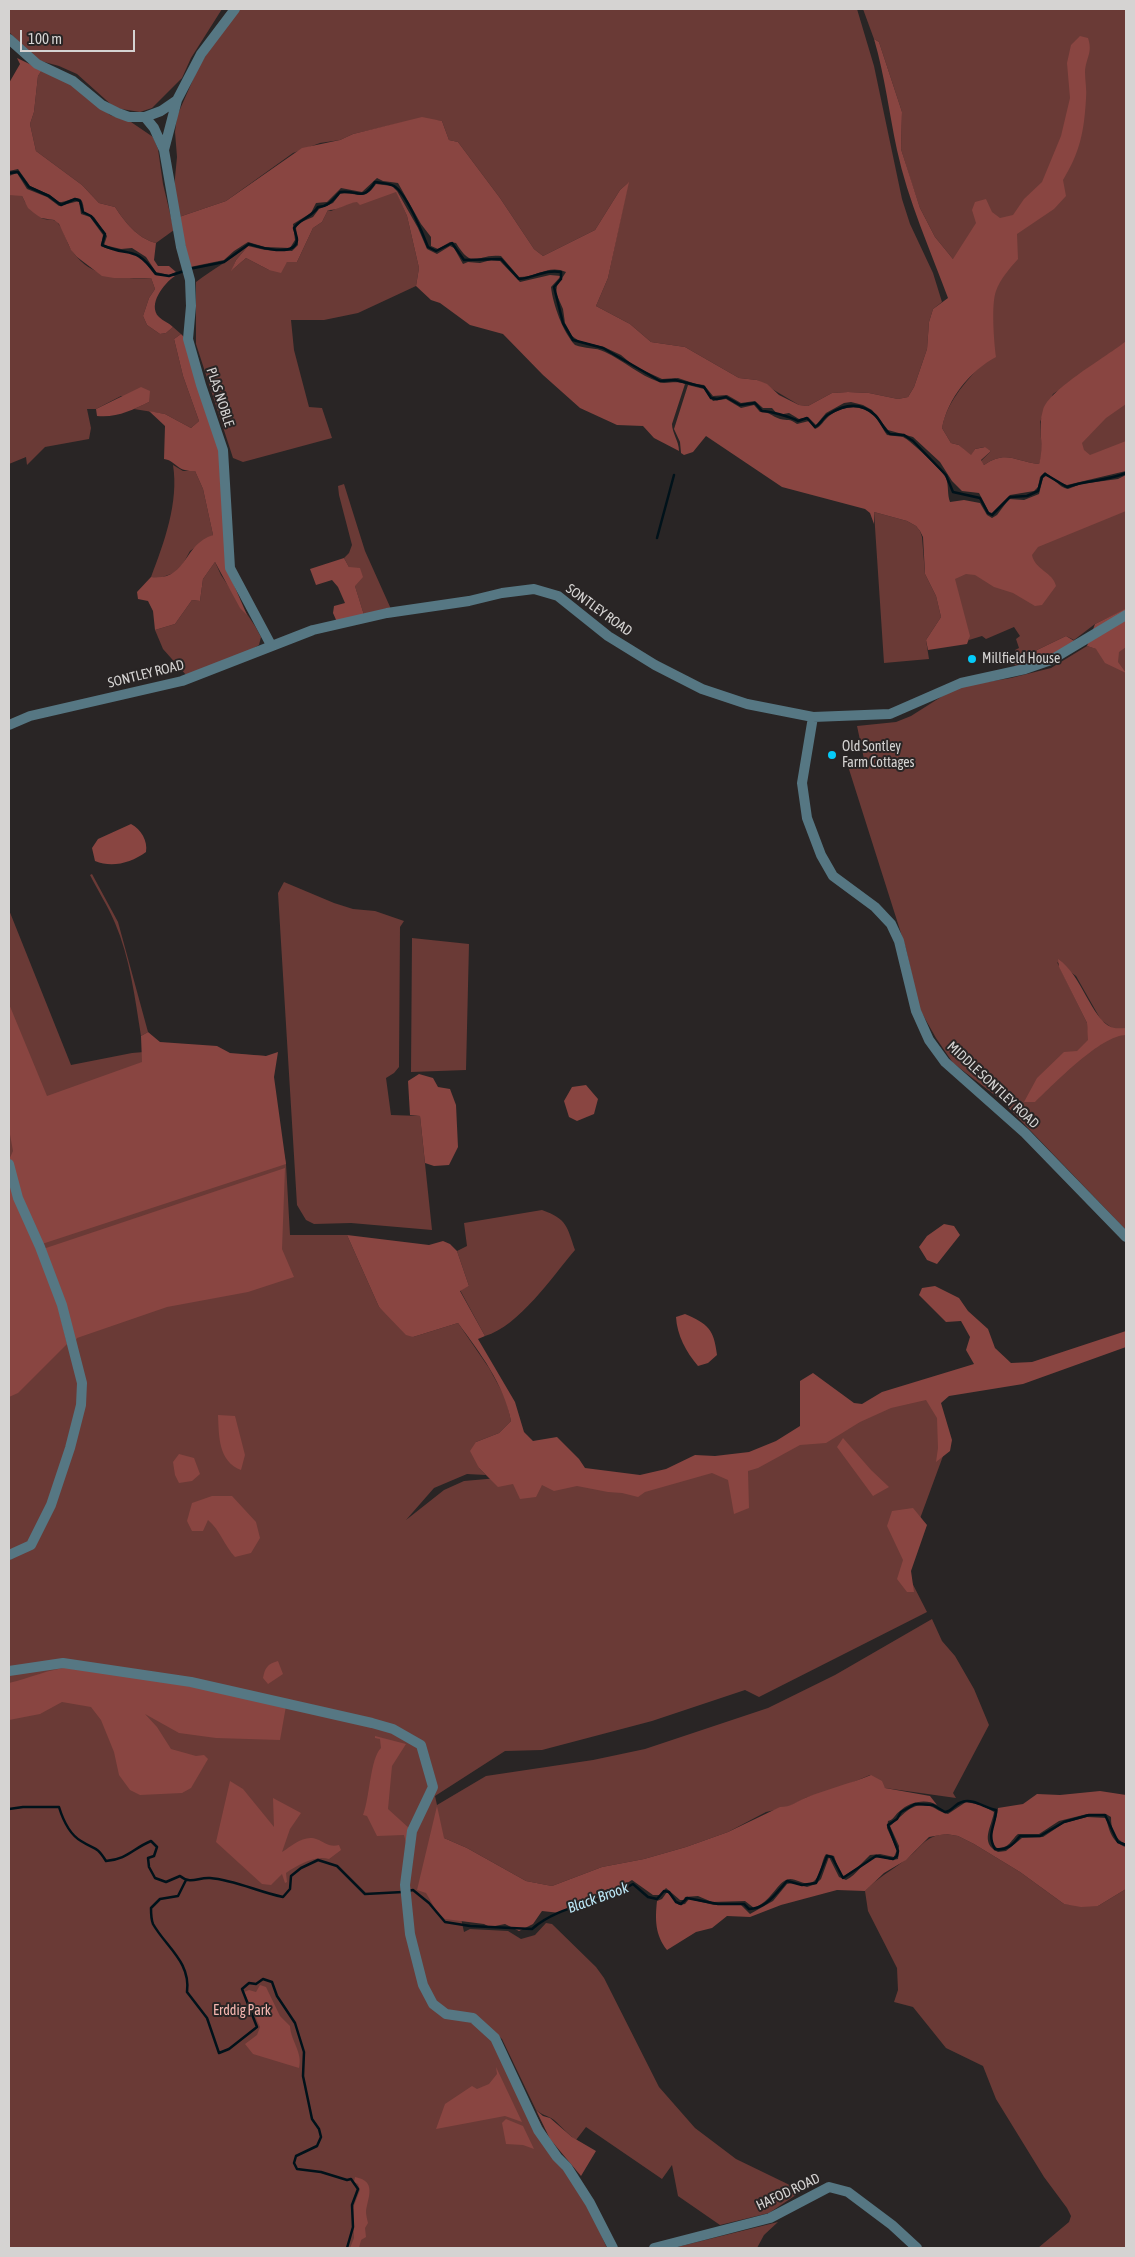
<!DOCTYPE html>
<style>
body{margin:0}
#map{position:relative;width:1135px;height:2257px;overflow:hidden;background:#292525;font-family:"Asap Condensed",sans-serif}
canvas{display:block}
.frame{position:absolute;inset:0;border:10px solid #d5d3d2;pointer-events:none}
.scale{position:absolute;left:20px;top:30px;width:115px;height:22px;box-sizing:border-box;border:2px solid #d5d3d2;border-top:0;padding-left:6px;font-size:15px;line-height:18px;white-space:nowrap;color:#d5d3d2;-webkit-text-stroke:4px #292525;paint-order:stroke}
</style>
<div id="map">
<canvas width="1135" height="2257"></canvas>
<div class="frame"></div>
<div class="scale">100 m</div>
</div>
<script>
const c = document.querySelector('canvas').getContext('2d');
c.lineJoin = 'round';
function paint(path, color) { c.fillStyle = color; c.fill(path, 'evenodd'); }
function stroke(path, color, width, dash) { c.strokeStyle = color; c.lineWidth = width; c.lineCap = dash ? 'butt' : 'round'; c.setLineDash(dash || []); c.stroke(path); }
function label(font, color, halo, rows, align = 'center') {
  c.font = font + ' "Asap Condensed",sans-serif'; c.lineWidth = 4; c.setLineDash([]); c.textBaseline = 'middle'; c.strokeStyle = halo; c.fillStyle = color; for (const [text, x, y, turn = 0] of rows) {
    c.save(); c.translate(x, y); c.rotate((+turn || 0) * Math.PI / 180); c.textAlign = isNaN(turn) ? turn : align; if (halo) c.strokeText(text, 0, 0); c.fillText(text, 0, 0); c.restore();
  }
}
paint(new Path2D(`
 M9,9H222L191,58L182,78L152,108L140,112L115,108L77,74L59,66L37,60L9,32Z
 M240,9H857L874,66L902,199L910,224L933,273L942,302L933,309L929,322L927,349L914,387L908,397L898,399L869,393L848,392L832,393L808,406L799,405L757,380L739,378L685,347L651,342L630,324L596,306L608,278L628,183L620,190L595,230L543,256L534,249L500,198L458,142L449,140L442,121L420,119L405,122L353,134L340,140L320,143L293,153L226,201L179,217L174,188L177,157L175,132L177,116L199,66L213,44Z
 M863,9H1126V349L1067,390H1059L1053,394L1040,422L1042,455L1039,464C1014,461 1006,450 984,465L981,461L991,451L984,447L975,449L971,456L959,445L951,443L942,428C947,402 964,384 981,365L953,259L935,237L920,208L911,181L901,149L902,112L879,42L874,39Z
 M42,70L71,84L110,115L131,122L153,137L158,149L163,184L174,230L156,243C137,238 125,222 115,207L99,203L82,185L36,151L30,124L34,112L38,76Z
 M396,191L407,216L419,268L416,286L358,313L324,320H291L294,350L309,407L322,408L332,438L243,462L233,458L196,344V282C213,269 232,259 248,246L236,260L232,270L246,258L269,270L287,262H297L313,228L322,222L328,210L331,211L349,203Z
 M18,194L22,196L25,202L41,218C45,220 49,219 53,220C62,222 66,242 71,249C89,278 121,279 151,278L155,289L149,298L143,316L147,325L160,334L166,333L173,327L181,334L174,339L183,376L199,421L191,428L165,414L134,409L149,402L121,396L96,409H87L91,428L89,439L45,447L27,465L26,457L9,464V195Z
 M1126,355V461L1079,467L1053,422Z
 M173,465L183,471H195L203,489L213,535L190,551L179,571L160,578L151,577C164,543 179,502 173,465Z
 M344,484L365,551L391,609L364,615L349,567L344,558L349,553L352,545L339,495L338,486Z
 M1126,501V609L1095,624L1074,640L1066,636L1037,650L1035,660L1021,667L1007,663L1018,657L1015,650L1019,648L1016,639L1020,636L1014,627L986,639L982,636L969,640L945,574Z
 M874,512L907,521L916,526L920,531L922,537L925,574L936,596L941,617L926,640L929,659L884,663Z
 M215,562L221,575L255,626L261,637L259,645L246,653L187,676L163,649L155,630L175,624L192,600L200,601L203,579Z
 M1126,628V1230L1001,1100L953,1063L936,1038L919,1008L906,949L847,763L864,759L857,726L896,722L911,716L952,690L962,686L1011,678L1051,668L1087,646L1106,652ZM1057,962L1076,976L1101,1020L1115,1030L1089,1040L1087,1023Z
 M92,874L118,922L148,1032L141,1036C135,998 130,958 115,923C108,906 98,891 90,875Z
 M284,882L334,903L353,909L375,911L404,921L400,927L399,1067L394,1073L386,1078L391,1115L420,1116L432,1230L351,1223L314,1224L306,1220L297,1205L278,893Z
 M9,910L71,1065L132,1053L168,1050L266,1056L286,1164L290,1235H347L379,1307L413,1337L458,1323L489,1368L506,1399L511,1421L499,1433L476,1442L479,1468L486,1475L467,1474L434,1488L406,1520L444,1490L464,1481L521,1476L612,1486L733,1460L930,1387L938,1407L943,1456L918,1524L905,1569L927,1612L759,1697L745,1690L652,1721L542,1750L505,1751L435,1796L437,1805L486,1776L593,1760L645,1749L768,1708L835,1675L932,1619L942,1641L955,1656L974,1689L989,1725L953,1793L956,1798L885,1788L870,1775L844,1786L805,1798L789,1807L766,1812L728,1832L686,1847L644,1859L602,1867L552,1886L526,1881L467,1848L444,1838L464,1932L470,1929L508,1931L521,1939L535,1935L546,1923L552,1924L596,1967L604,1978L659,2087L695,2128L736,2159L802,2191L769,2213L720,2225L678,2196L672,2165L662,2179L586,2127L576,2140C567,2134 558,2122 551,2118C545,2115 541,2114 536,2110L502,2039L488,2027L566,2170L588,2206L607,2248H9Z
 M412,938L469,944L466,1070L411,1072Z
 M542,1210C567,1219 567,1226 575,1250C552,1277 519,1326 485,1336L460,1290L469,1286L457,1251L467,1246L464,1223Z
 M946,1834L958,1836L974,1844L1020,1872L1064,1904L1098,1906L1126,1889V2248H1038L1069,2222L1071,2216L1067,2208L1044,2177L996,2099L983,2066L946,2048L913,2007L894,2002L898,1990L897,1968L868,1911L865,1891C877,1878 891,1871 905,1860C922,1848 923,1836 946,1834Z
 M778,2222L764,2235L757,2248H673Z`), '#6a3a36');
paint(new Path2D(`
 M1080,36L1088,38C1093,53 1086,57 1085,72C1085,81 1087,90 1086,99C1084,132 1080,152 1063,180L1066,196L1054,209L1017,234L1018,259C1010,268 1000,279 996,291C991,304 994,342 996,357C970,371 948,398 942,428L951,443L959,445L971,455L975,449L985,447L991,451L981,460L984,465C1006,450 1014,461 1039,464C1045,446 1037,428 1043,410C1049,389 1108,356 1126,341V404L1106,418L1082,443L1084,450L1090,455L1126,441V471L1067,485L1058,482L1045,472L1040,477L1038,487L1034,491L1010,495L992,513L989,512L979,493L962,491L952,481L940,462L913,437L888,430L872,410L863,405L851,402L844,403L826,413L816,425L808,417L799,419L789,413L778,415L772,408H763L755,401L741,403L727,395L713,396L704,385L696,384L678,378L662,379L634,366L621,355L604,347L579,341L572,336L565,323L563,309L556,293L557,286L566,272C549,264 537,277 519,277L501,256C476,253 474,272 456,243L450,242L438,249L431,246V237L421,224L398,183L383,181L377,178L362,192L341,188L327,202L316,203L311,213L293,224L295,240L290,248L265,247L248,242L234,251L224,260L190,267L179,217L226,201L302,148L340,140L353,134L422,117L442,121L449,140L458,142L500,198L534,249L543,256L595,230L620,190L629,182L608,278L596,306L630,324L651,342L685,347L739,378L757,380L767,384L779,395L799,405L808,406L832,393L848,392L869,393L898,399L908,397L914,387L927,349L929,322L933,309L948,298C930,249 908,201 897,150C889,112 885,77 874,39L879,42L902,112L901,149L920,208L935,237L953,259L976,223L972,210L975,202L986,199L992,212L1000,218L1013,215L1024,199L1042,182L1061,136L1070,98L1067,63L1071,45Z
 M17,58L42,70L38,76L34,112L30,124L36,151L82,185L99,203L115,207C125,222 137,238 156,243L154,260L158,266H169L176,272L169,275L156,272L146,257L132,248L121,249L104,245L107,236L94,217L84,212C83,188 72,202 59,202L50,195L30,186L18,169L9,171V83L20,64Z
 M17,173L27,189L47,197L59,206L79,201L81,214L90,217L103,235L101,246C112,252 122,249 132,253C143,257 148,267 155,275L175,276C164,283 147,305 159,317C163,321 169,323 173,327L166,333L160,334L147,325L143,316L149,298L155,289L151,278H114L102,276L77,257L71,250L59,224L54,220L41,218L34,213L28,208L22,196L9,195V176Z
 M376,184L392,186L397,191L418,228L427,249L437,254L450,246L454,248L463,264L468,262L480,263L491,260L500,261L520,282L550,275L561,276L551,287C553,305 563,332 575,345C585,349 595,347 605,352C624,361 639,375 659,382C666,385 675,380 685,384L672,424C672,433 679,441 679,451L654,438L643,426L617,425L580,408L543,375L503,334L470,325L440,303L431,300L416,286L419,268L407,216L396,192L360,205L357,202C347,203 337,211 328,210L322,222L313,228L297,262H287L281,273L269,270L246,258L231,271L236,260L248,246L265,250L292,251L298,245L296,228L299,223L313,217L319,209L333,203L340,194C358,191 363,203 376,184Z
 M181,334L186,339L221,451L227,569L247,615L240,608L215,562L203,579L200,601L192,600L175,624L155,630L153,611L148,601L138,599L137,592L151,577C188,581 182,545 213,535L203,489L195,471C176,472 177,461 164,459L165,426L149,411L165,414L191,428L199,421L183,376L174,339Z
 M688,385L704,389L713,401L726,399L741,408L754,405L760,412C771,412 771,416 780,419C788,421 789,418 797,424L809,421L815,429C821,427 824,420 829,416C844,405 863,403 876,418C881,423 883,430 887,435C892,436 898,436 903,437C910,440 943,471 946,478C949,486 947,494 950,502L964,500L980,503L987,515L992,518L997,515L1009,499L1024,500L1039,494L1043,478L1046,476C1055,478 1058,487 1068,489L1081,484L1118,479L1126,475V511L1038,547L1032,555C1035,570 1053,572 1056,586L1042,605L1035,606L1013,593L994,587L975,575L966,574L955,579L970,636L967,644L928,650L926,640L941,617L936,596L925,574L923,537L920,531L916,526L907,521L874,512V524L870,513L865,509L782,487L706,436L693,452L684,455L681,453L680,442L674,429Z
 M141,387L150,391L149,402C132,410 117,418 97,416L96,409Z
 M344,558L349,567L360,568L363,577L355,586L364,615L337,622L333,613L334,606L345,603L338,587L332,580L316,585L310,569Z
 M1125,609L1126,647L1119,652L1118,662L1126,673L1105,663L1096,649L1087,646L1095,624Z
 M1066,636L1076,642L1072,648L1035,660L1037,650Z
 M131,824C141,829 148,841 146,852C131,863 112,868 95,861L92,848L98,839Z
 M1058,959C1082,975 1091,1018 1111,1027C1115,1029 1121,1028 1126,1028V1035C1101,1035 1054,1084 1035,1102H1024L1037,1078L1064,1052L1077,1051L1088,1040L1087,1023L1059,967Z
 M9,1004L47,1096L142,1062L141,1036L148,1032L160,1042L217,1046L230,1053L266,1056L278,1052L274,1077L286,1164L42,1244L21,1203L9,1160L13,1151L9,1129Z
 M419,1074L433,1078L438,1087L450,1089L456,1105L458,1147L449,1165L434,1166L425,1163L420,1116L410,1115L408,1081Z
 M586,1085L598,1099L594,1114L577,1121L569,1117L564,1101L572,1087Z
 M285,1168L282,1249L294,1277L248,1292L167,1307L77,1338L75,1342L43,1249Z
 M9,1180L51,1278L67,1344L18,1393L9,1397Z
 M944,1224L954,1226L960,1235L937,1264L927,1260L919,1247L927,1236Z
 M347,1235L429,1245L443,1241L450,1244L457,1251L469,1286L460,1291L485,1336L478,1339L515,1402L524,1432L533,1441L557,1437L579,1459L585,1468L640,1475L666,1469L695,1455L715,1456L749,1452L776,1441L800,1426V1381L813,1373L854,1403L862,1404L882,1392L974,1364L966,1350L970,1337L961,1321L946,1322L919,1295L922,1288L935,1286L959,1298L968,1311L988,1329L995,1348L1011,1363L1032,1362L1126,1331V1347L1023,1384L949,1396L941,1403L952,1440L950,1451L936,1462L938,1448L937,1418L926,1400L891,1408L860,1422L826,1443L800,1445L758,1468L748,1471L749,1508L734,1514L728,1480L712,1473L645,1492L638,1497L622,1493L608,1492L577,1486L554,1491L542,1485L536,1497L520,1499L513,1484L498,1487L479,1468L470,1451L476,1442L499,1433L511,1421C504,1384 480,1353 458,1323L413,1337L406,1335L379,1307Z
 M685,1314C708,1324 714,1329 717,1355L708,1363L698,1366C686,1352 677,1335 676,1317Z
 M218,1415L235,1416L245,1455L241,1470C218,1461 219,1436 218,1415Z
 M843,1438L871,1470L889,1487L873,1496L837,1447Z
 M179,1454L194,1458L200,1474L192,1481L179,1483L175,1475L173,1462Z
 M212,1496H232L256,1522L260,1538L251,1553L235,1557C224,1545 220,1530 208,1520L203,1531H192L187,1521L192,1503Z
 M913,1508L927,1525L911,1571L914,1592H907L897,1579L903,1560L887,1526L892,1511Z
 M278,1661L283,1674L268,1684L263,1678C265,1668 267,1664 278,1661Z
 M71,1667L173,1683L286,1706L280,1740L216,1738L179,1733L145,1714L157,1727L171,1749L196,1756L204,1755L208,1759L191,1788L182,1793L140,1795L130,1790L119,1775L114,1752L101,1720L91,1707L62,1702L40,1714L9,1720V1683C30,1678 49,1669 71,1667Z
 M375,1736L406,1744L392,1766L388,1809L410,1829L407,1847L404,1835L377,1836L367,1816L363,1815C370,1797 370,1759 381,1748L380,1739L375,1738Z
 M871,1775L882,1781L885,1788L930,1796L937,1805C926,1798 909,1802 900,1811C894,1815 895,1819 888,1821L887,1828L897,1850L894,1857L880,1854L870,1855L857,1868L844,1876L840,1874L834,1856L826,1854C821,1861 822,1872 816,1879C806,1891 796,1875 786,1880C776,1885 771,1901 754,1908L745,1901L712,1902L698,1896L685,1897L684,1900H680L666,1888L660,1895H653L632,1880L607,1895L570,1907L560,1913L542,1911L533,1924L519,1931L505,1924L490,1927L484,1924L445,1919L437,1912L426,1893L417,1890L437,1806L444,1838L467,1848L526,1881L552,1886L602,1867L644,1859L686,1847L728,1832L780,1807C791,1807 796,1802 805,1798C827,1789 849,1784 871,1775Z
 M230,1781L243,1789L274,1827L273,1798L301,1813L290,1829L282,1852C293,1845 305,1833 319,1840C327,1844 330,1847 339,1845L341,1850L329,1859C315,1855 298,1865 286,1873L287,1882L285,1883L282,1874L271,1885L262,1884L216,1842Z
 M1100,1791L1126,1795V1844C1114,1839 1111,1829 1111,1817L1106,1814H1087L1059,1821L1039,1834H1018C1010,1841 1010,1848 997,1848C984,1837 998,1821 998,1808L1023,1804L1037,1794L1060,1795Z
 M966,1802L981,1805L994,1812C992,1826 979,1843 998,1852L1006,1851L1022,1838L1043,1837L1064,1823L1087,1817L1106,1818C1109,1830 1112,1843 1126,1847V1889L1098,1906L1081,1907L1064,1904L1020,1872L974,1844L958,1836L946,1834L929,1837L906,1860L884,1873L865,1891L837,1890L781,1905L750,1917L727,1916L712,1928L696,1932L667,1950C655,1935 655,1919 657,1901L662,1899L667,1892L679,1905L685,1904L689,1899L714,1905H741L750,1914L773,1901L787,1884L792,1883L807,1887L816,1884L821,1879L829,1857L839,1877L846,1880C857,1875 863,1861 874,1858C883,1855 889,1862 898,1859L899,1846L890,1826C902,1817 911,1801 930,1806C936,1808 941,1813 948,1814Z
 M260,1985L266,1987L280,2016L290,2026C291,2042 303,2052 299,2068L253,2054L245,2044L257,2035L260,2027L244,1992L249,1990L256,1992Z
 M496,2067L522,2122L505,2116L436,2129L445,2104L472,2086L477,2089L489,2084L497,2074Z
 M536,2110L543,2116L550,2118L572,2137L596,2151L581,2176L550,2139Z
 M506,2119L523,2126L534,2149L523,2145L506,2144L502,2123Z
 M355,2177C377,2181 368,2197 366,2211C366,2215 367,2219 368,2223L365,2228L366,2237L361,2240L359,2248H350L354,2238L353,2208L360,2190L358,2184L354,2182Z`), '#894541');
stroke(new Path2D(`
 M9,173L18,172L29,187L49,196L61,205L75,199L80,201L83,212L91,216L105,234L102,245C130,258 134,244 156,274L169,276L184,271
 M189,269L224,262L249,244C259,247 295,258 297,240C297,237 295,232 294,228C300,219 312,217 318,207C329,206 333,200 340,192C358,189 362,203 375,182C381,183 389,183 394,186C406,193 423,234 428,247L436,251L452,243L464,260L501,259L519,279C534,278 545,269 561,272V279L554,287L563,323L573,340L603,348L660,381L675,380L704,387L711,398L717,399L726,397L740,405L755,403L762,411C770,411 791,417 798,421L807,418L815,427C821,424 823,417 829,414C845,404 861,402 875,415C881,421 883,429 890,434L904,435L913,441L946,475L953,492L980,498L988,513L992,515L1010,497L1027,496L1038,491L1042,477L1045,474L1067,487C1087,480 1107,481 1126,473
 M657,538L674,475
 M9,1809L23,1807H59C63,1820 69,1834 81,1841C95,1850 96,1845 106,1861C128,1859 132,1849 151,1841L157,1847L154,1856L148,1858L149,1867L155,1878L166,1882L180,1876C191,1885 198,1877 210,1878C235,1880 258,1892 283,1897L290,1889L291,1876L301,1868L318,1860L337,1866L365,1894L403,1892
 M186,1880L178,1896L160,1899L151,1908C151,1913 151,1919 153,1924C166,1947 191,1962 187,1992L207,2018L219,2053L229,2049L257,2027L242,1989L249,1983L256,1984L263,1979L272,1982L277,1996L295,2023L304,2052L303,2076L312,2119L319,2129L321,2137L317,2146L296,2156L294,2163L297,2169L321,2172L347,2180L351,2179L358,2189L352,2205L353,2227L347,2248
 M408,1891L413,1890L429,1903L445,1922L470,1926L532,1929C559,1905 601,1903 633,1884L648,1897L657,1899L664,1891L669,1892L676,1902L681,1904L687,1898L718,1904H744L749,1909C766,1909 776,1893 787,1881L802,1885L816,1883L827,1856L832,1857L843,1878L876,1856L893,1859L897,1856L898,1851L888,1825L897,1819L901,1812L915,1804L933,1805L945,1812C953,1811 954,1804 962,1802C973,1798 985,1808 996,1810C996,1825 986,1834 995,1849C1006,1851 1013,1845 1020,1836H1040L1064,1822L1089,1815H1105L1118,1842L1126,1845`), '#00121a', 2.5);
stroke(new Path2D(`
 M9,39L37,64L73,81L102,105L118,113L129,117H145L161,111L177,100L201,54L235,9
 M145,117L154,128L164,150L181,247L190,280L191,306L188,339L201,385L223,450L230,568L271,645
 M164,150L177,100
 M813,717L802,783L807,818L821,855L833,876L875,907L891,924L899,941L916,1011L929,1040L945,1062L1025,1133L1126,1237
 M9,725L30,716L182,681L313,630L387,613L469,601L502,593L534,589L558,596L608,636L655,665L702,689L747,704L813,717L890,714L961,683L1025,669L1051,660L1126,615
 M9,1164L18,1198L40,1247L62,1305L82,1383L81,1405L70,1448L51,1505L31,1545L9,1555
 M9,1671L63,1663L191,1682L372,1723L393,1729L421,1745L433,1787L412,1831L405,1885L410,1934L423,1985L433,2004L446,2014L473,2018L495,2038L538,2130L557,2157L567,2167L590,2203L613,2248
 M654,2248L770,2218L829,2187L848,2192L892,2225L917,2248`), '#567783', 10);
for (const [x, y, r, color] of [
 [972,659,5,"#05cbf9"],
 [832,755,5,"#05cbf9"]
]) { const dot = new Path2D(); dot.arc(x, y, r, 0, 2 * Math.PI); c.fillStyle = color; c.fill(dot); stroke(dot, '#292525', 2); }
label('14px', '#d5d3d2', '#292525', [
 ["PLAS NOBLE",220,397,72],
 ["SONTLEY ROAD",599,610,36],
 ["SONTLEY ROAD",146,674,-14],
 ["MIDDLE SONTLEY ROAD",993,1085,43],
 ["HAFOD ROAD",788,2192,-25]
]);
label('14px', '#d5d3d2', '#292525', [
 ["Millfield House",982,659],
 ["Old Sontley",842,747],
 ["Farm Cottages",842,763]
], 'left');
label('14px', '#f6b7b1', '#292525', [
 ["Erddig Park",242,2011]
]);
label('italic 15px', '#bbe6f5', '#292525', [
 ["Black Brook",598,1898,-20]
]);
</script>
